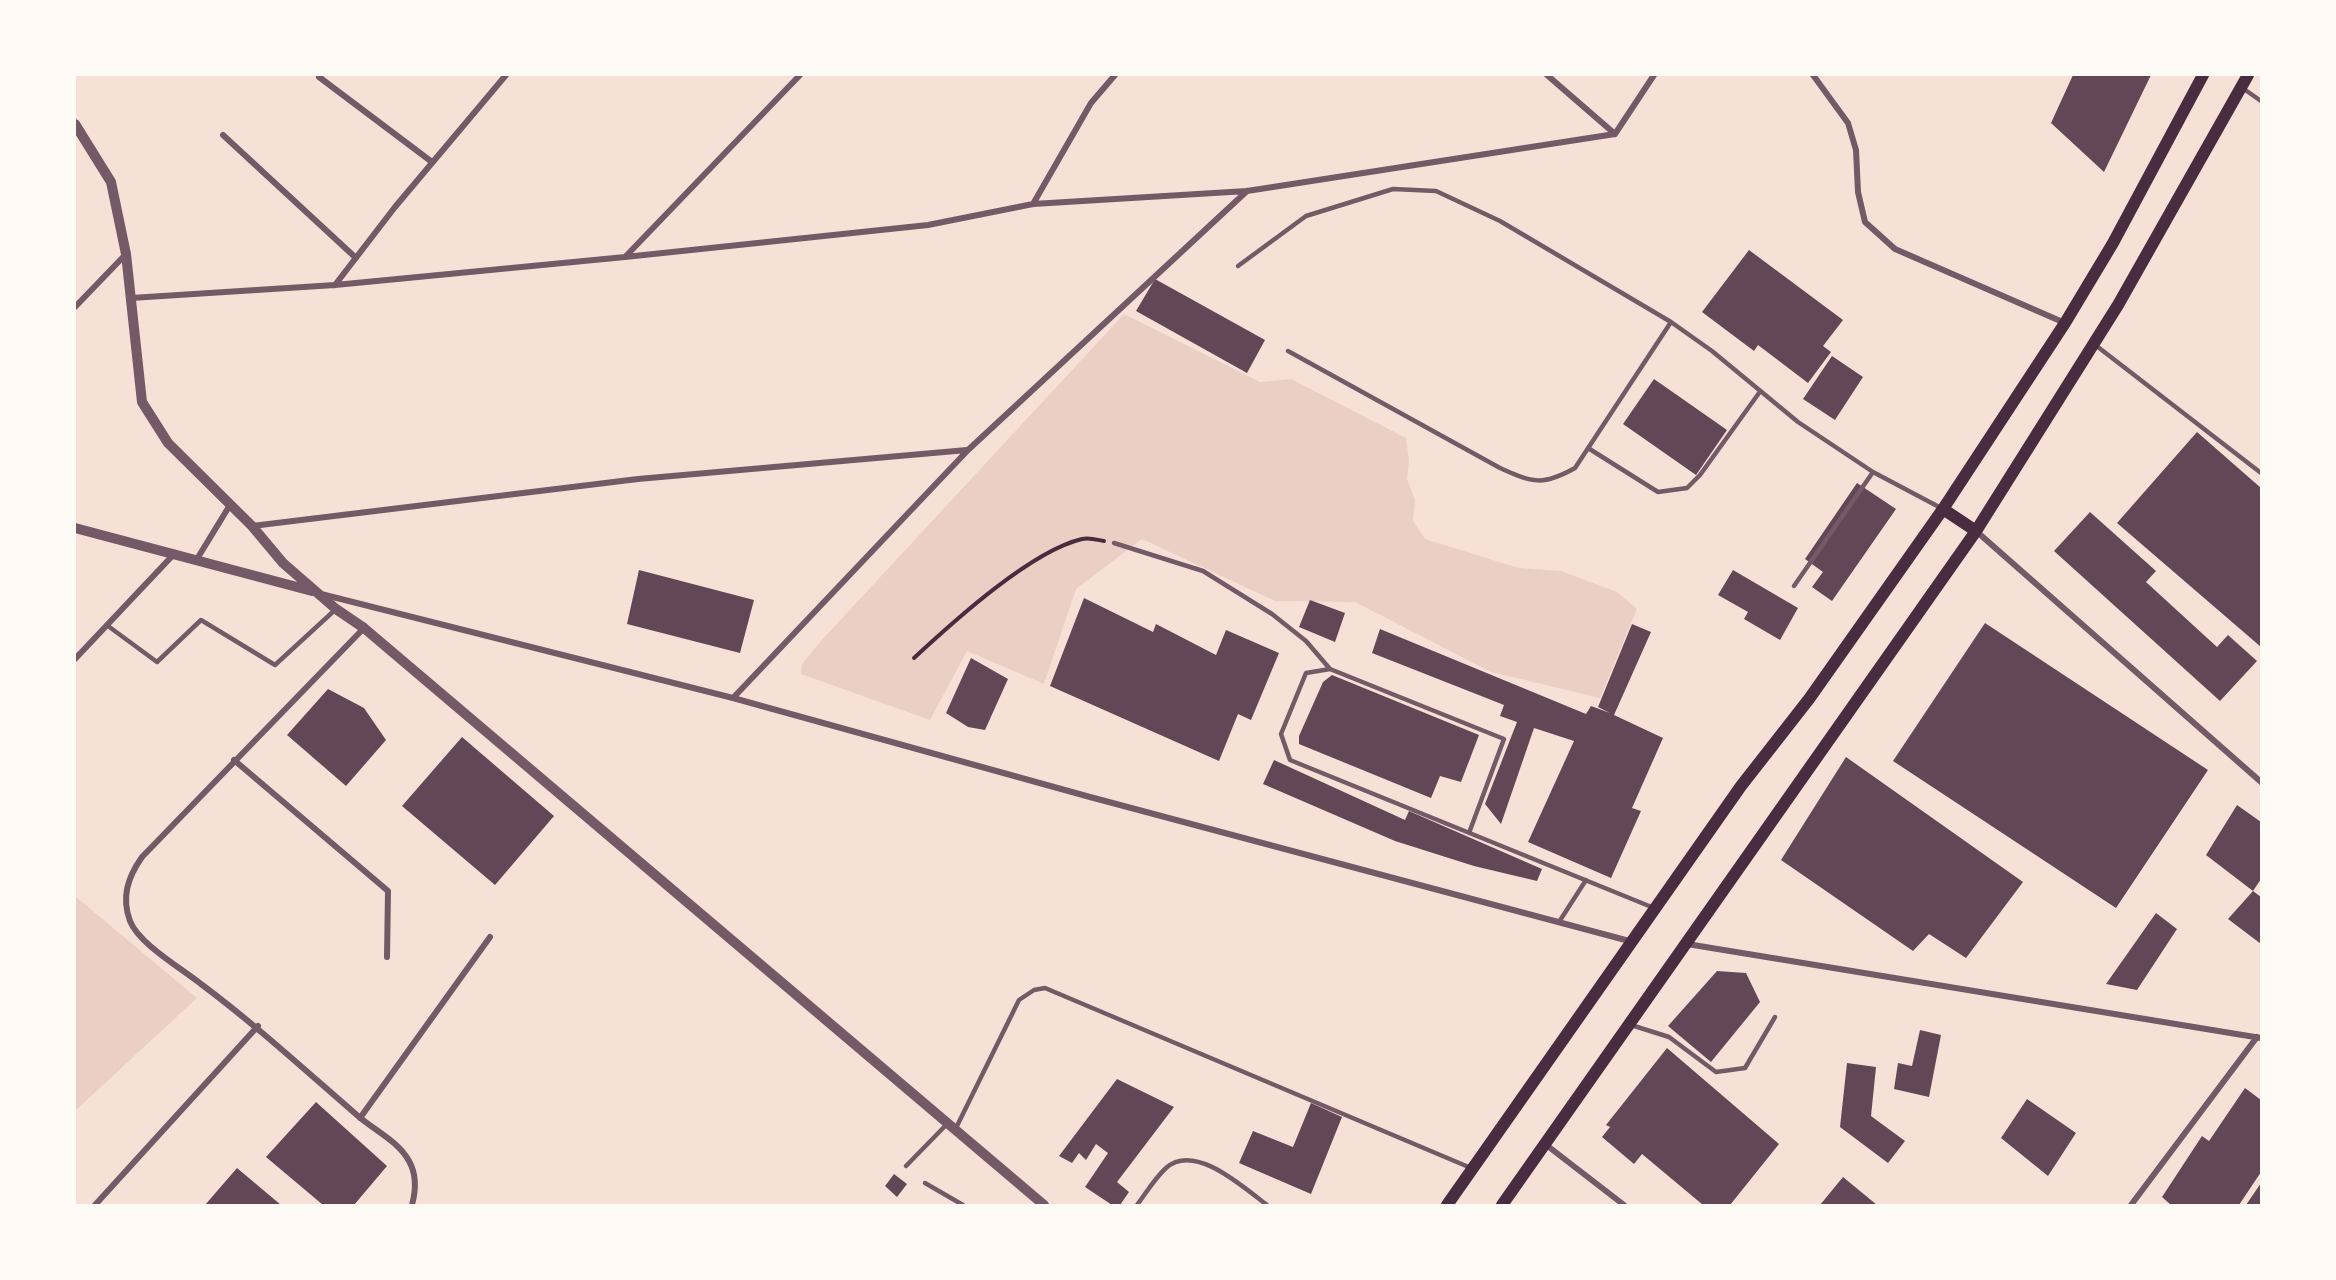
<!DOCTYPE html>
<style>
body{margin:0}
#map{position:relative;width:2336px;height:1280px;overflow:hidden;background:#f7e1d7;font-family:"Playfair Display",serif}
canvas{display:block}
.frame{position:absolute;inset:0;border:76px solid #fffaf5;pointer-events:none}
</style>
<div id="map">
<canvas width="2336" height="1280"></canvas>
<div class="frame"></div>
</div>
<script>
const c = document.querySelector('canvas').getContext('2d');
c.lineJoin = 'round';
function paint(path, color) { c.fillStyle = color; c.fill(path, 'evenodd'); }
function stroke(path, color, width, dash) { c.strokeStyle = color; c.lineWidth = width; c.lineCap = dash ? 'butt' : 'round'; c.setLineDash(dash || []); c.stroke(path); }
paint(new Path2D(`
 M1124,314L1260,382L1291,379L1406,438L1409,461L1407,479L1415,500L1413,521L1425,539L1519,568L1561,571L1617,592L1637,609L1600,698L1491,672L1355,602L1275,601L1142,539L1076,589L1044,684L967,651L930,720L801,674L802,664L820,642Z
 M75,896L197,998L75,1111Z`), '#ebcfc5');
paint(new Path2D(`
 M2073,75H2151L2104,172L2051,123Z
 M1749,250L1843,320L1823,346L1831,352L1808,383L1758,345L1754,351L1702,312Z
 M1155,279L1265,340L1247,373L1136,311Z
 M1832,356L1863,377L1835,420L1803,399Z
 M1654,379L1727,430L1696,475L1623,424Z
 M2197,432L2261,488V647L2117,523Z
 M1857,483L1896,509L1832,601L1812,587L1823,572L1805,559Z
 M2090,512L2156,571L2146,582L2217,647L2228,635L2257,661L2220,701L2054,551Z
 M639,570L754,600L740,653L627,624Z
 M1733,570L1798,608L1780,640L1744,619L1748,612L1718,595Z
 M1084,598L1153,632L1156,624L1216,655L1226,630L1279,653L1251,720L1238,714L1219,761L1050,686Z
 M1310,600L1345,613L1335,642L1299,627Z
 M1985,623L2208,770L2116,908L1893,761Z
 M1632,624L1651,632L1614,715L1663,738L1632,808L1641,811L1611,878L1528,842L1574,741L1534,728L1501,824L1485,804L1517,722L1500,716L1504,705L1372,653L1380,629L1586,714L1591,706L1610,713L1598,707Z
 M971,658L1008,679L985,730L968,727L946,713Z
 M1332,675L1479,735L1461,782L1440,776L1431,798L1299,744V736L1323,682Z
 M328,689L364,708L386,740L346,786L287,735Z
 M462,737L554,816L495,885L402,806Z
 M1846,757L2023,882L1966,958L1929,934L1913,951L1781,860Z
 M1274,760L1405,820L1409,811L1542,869L1537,881L1474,866L1395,841L1263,784Z
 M2237,805L2261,822V879L2253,891L2261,897V944L2228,919L2253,891L2206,855Z
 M2156,913L2177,929L2137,990L2106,984Z
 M1717,971L1746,973L1760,1002L1711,1062L1668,1026Z
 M1920,1030L1941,1035L1929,1097L1894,1089L1898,1063L1912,1066Z
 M1667,1048L1779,1144L1730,1205H1703L1642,1154L1634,1164L1602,1137L1610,1127L1606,1125Z
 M1847,1063L1876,1067L1871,1116L1905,1141L1888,1163L1840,1127Z
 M1117,1079L1174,1107L1117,1182L1129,1192L1120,1205H1112L1085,1187L1108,1153L1096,1144L1086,1160L1079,1153L1072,1163L1059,1156Z
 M2245,1088L2261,1100V1172L2239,1205H2171L2162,1197L2202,1136L2209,1141Z
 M2027,1099L2076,1133L2048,1176L2001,1138Z
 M316,1102L387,1166L354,1205H323L266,1157Z
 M1311,1103L1342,1117L1311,1194L1239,1163L1253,1131L1293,1147Z
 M237,1168L281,1205H205Z
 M894,1174L907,1184L897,1197L885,1186Z
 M1843,1177L1877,1205H1820Z
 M2261,1183V1205H2246Z`), '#644757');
stroke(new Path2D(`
 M914,658C954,621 1031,551 1082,539C1089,537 1098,540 1104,541`), '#4a2c40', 4);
stroke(new Path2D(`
 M2241,87L2261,101
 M1238,266L1306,216L1393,189L1436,191L1500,221L1671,322L1712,351L1798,422L1873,472L1941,508
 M2094,344L2261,473
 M1288,351L1500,468C1533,483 1543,486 1575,468L1671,322
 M1588,448L1658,492L1687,488L1700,475L1759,393
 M1114,543L1203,571L1272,614L1306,641L1330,669
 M1794,586L1873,472
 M108,626L157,662L201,620L275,665L336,609
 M1469,833L1504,739L1330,669L1306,673L1281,734L1290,760L1654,908
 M1559,922L1586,880
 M1631,1025L1669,1037L1716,1072L1745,1068L1775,1017
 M955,1130L1019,1000L1034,990L1045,988L1471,1168
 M906,1166L948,1123
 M925,1183L963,1205
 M1137,1205C1146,1193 1155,1178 1166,1168C1195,1142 1244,1188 1267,1205`), '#755966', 4.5);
stroke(new Path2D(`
 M1547,75L1615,134
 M1813,75L1848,123L1856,150L1858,192L1865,222L1895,249L2065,323
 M319,77L432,162
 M1615,134L1654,75
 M223,135L356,258
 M1033,204L1091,103L1115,75
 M626,256L800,75
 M335,285L395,207L506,75
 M131,298L335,285L625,257L928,225L1033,204L1247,191L1615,134
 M75,307L126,254
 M252,526L638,479L967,450
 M1976,531L2261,782
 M197,559L230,505
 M321,594L733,698L1090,797L1633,942
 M364,628L142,857C128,877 121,897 130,921C139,944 181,968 201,984C256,1025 306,1071 358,1116C374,1130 398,1141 409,1161C417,1175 416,1190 412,1205
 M75,659L175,553
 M733,698L968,450L1247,191
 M234,760L388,891L387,957
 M1687,944L2261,1038
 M360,1118L490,937
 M1545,1144L1624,1205
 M95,1205L258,1026
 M2131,1205L2257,1037`), '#755966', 6);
stroke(new Path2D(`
 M75,124L111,182L126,254L142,402L168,443L252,526L283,563L336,609L364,628L1044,1205
 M75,528L312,591`), '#755966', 10);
stroke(new Path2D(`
 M1943,509L1976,531
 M1447,1205L1741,786L1809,699L1943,509L2065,323L2113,243L2203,75
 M1502,1205L1976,531L2118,305L2248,75`), '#4a2c40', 12);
</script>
